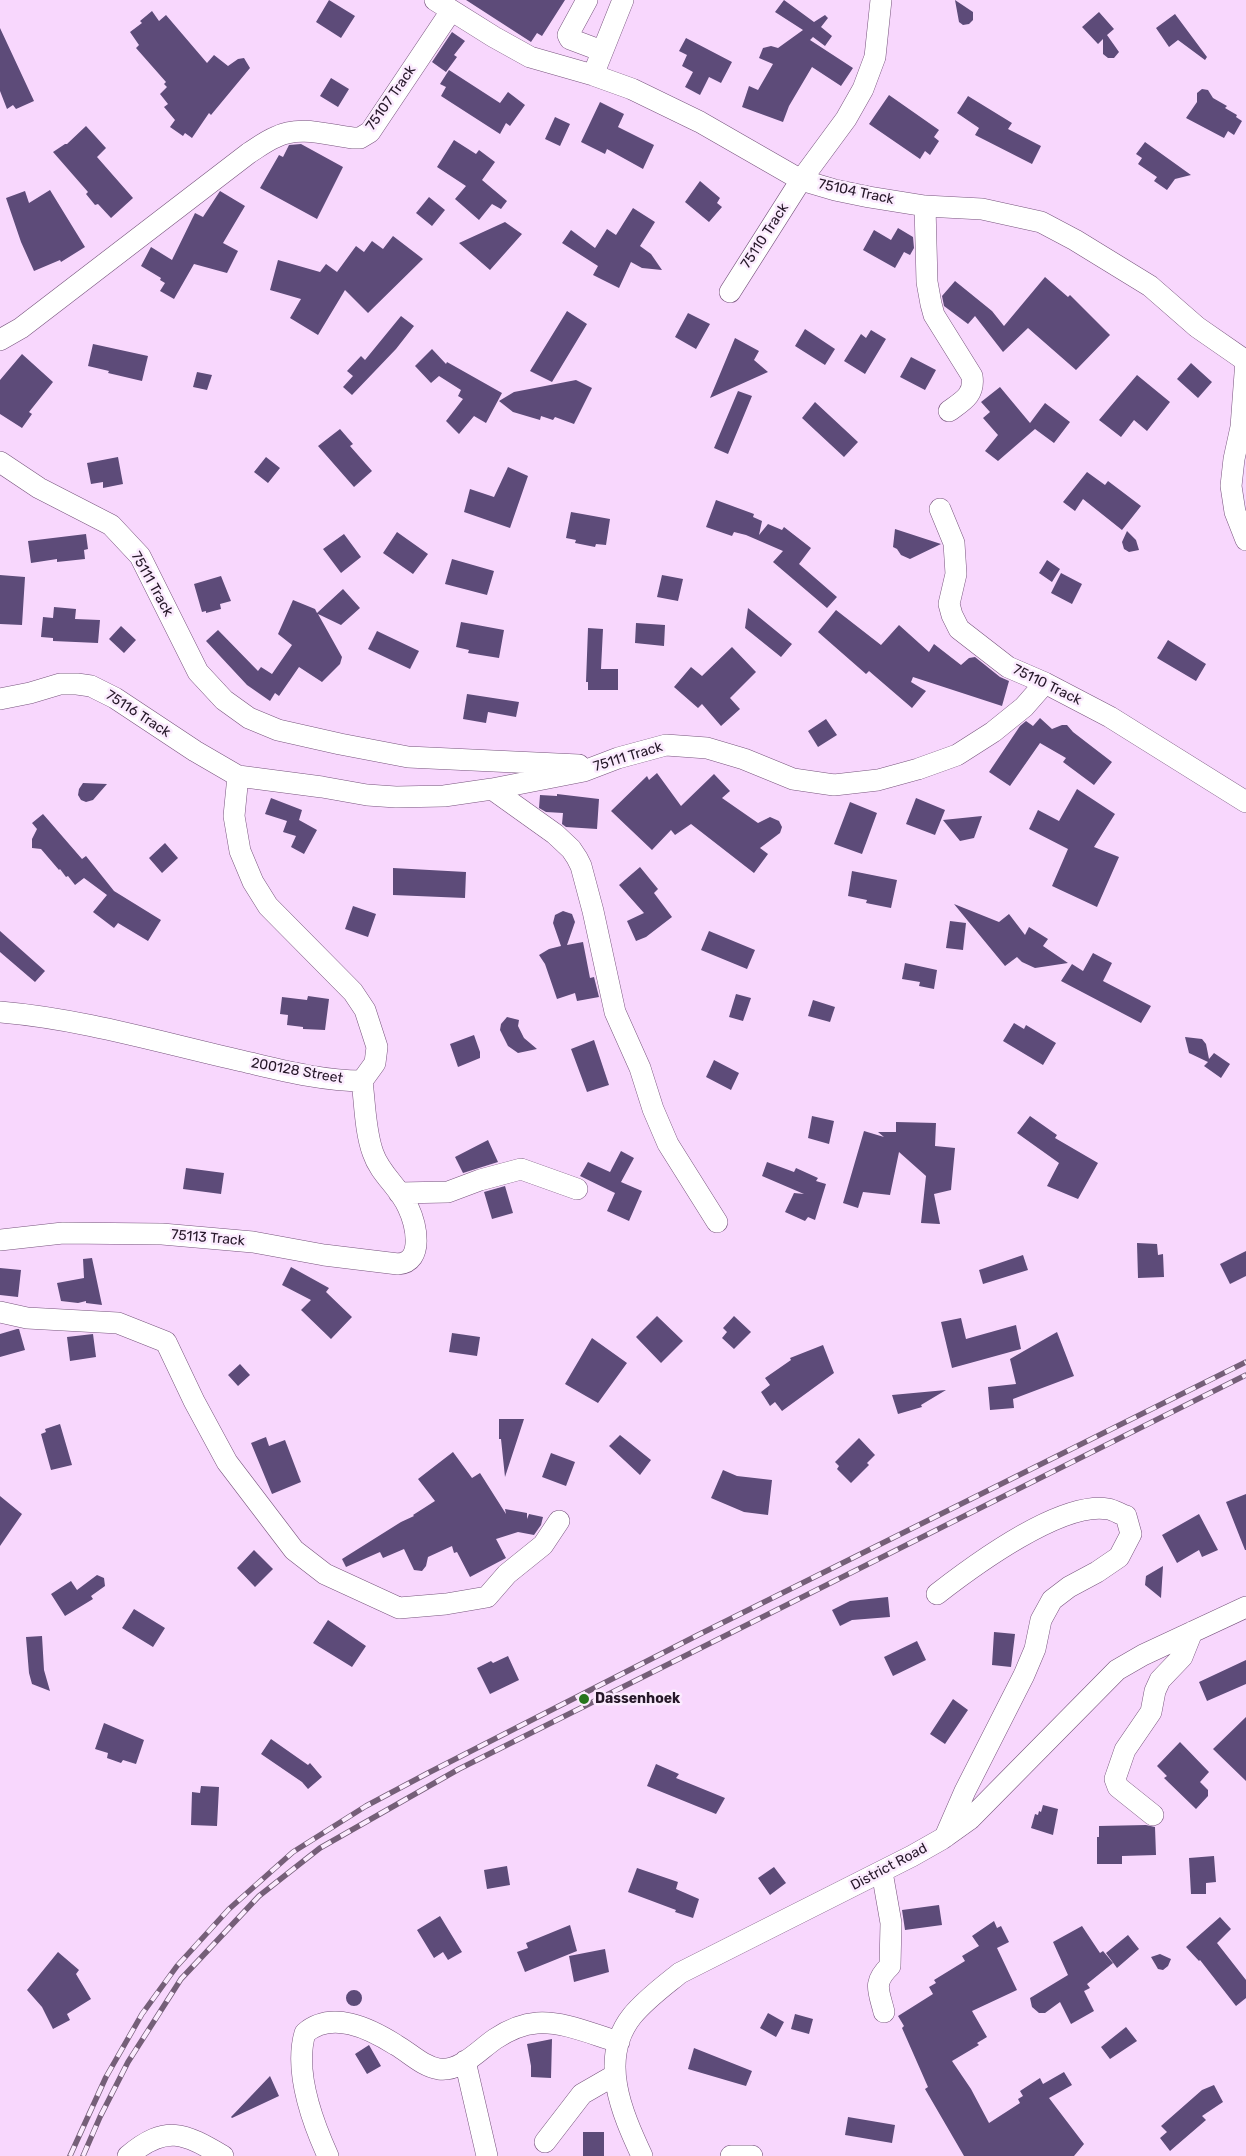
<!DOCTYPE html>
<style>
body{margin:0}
canvas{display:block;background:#f8d7fd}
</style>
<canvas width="1246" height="2156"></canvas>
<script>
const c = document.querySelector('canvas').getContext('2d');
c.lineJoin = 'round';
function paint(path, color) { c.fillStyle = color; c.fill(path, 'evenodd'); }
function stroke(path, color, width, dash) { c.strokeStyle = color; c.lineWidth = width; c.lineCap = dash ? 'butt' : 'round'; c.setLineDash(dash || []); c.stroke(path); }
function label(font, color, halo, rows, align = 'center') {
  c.font = font + ' Rubik,sans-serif'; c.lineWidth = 5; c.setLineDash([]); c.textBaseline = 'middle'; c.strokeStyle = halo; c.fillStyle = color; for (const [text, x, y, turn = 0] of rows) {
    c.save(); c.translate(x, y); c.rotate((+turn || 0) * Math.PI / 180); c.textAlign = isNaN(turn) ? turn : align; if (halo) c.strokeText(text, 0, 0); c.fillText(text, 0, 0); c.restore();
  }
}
paint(new Path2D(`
 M329,0L355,16L341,38L316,22Z
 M466,0H565L542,36L537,33L531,42Z
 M784,0L814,22L825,15L828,18L821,27L832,36L825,46L813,37L810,40L853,68L841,86L812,67L789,106L783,122L742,107L749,86L758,90L773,64L759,58L763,48L771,46L778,48L803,30L775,12Z
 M955,0L973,12V20L969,24L963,25L959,22Z
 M152,11L159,21L166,15L207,63L214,55L228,66L238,59L244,58L250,68L211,115L209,113L192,138L185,133L183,136L170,127L175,120L164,107L168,104L160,94L167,87L164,84L166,82L136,48L139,45L130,32L142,23L140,21Z
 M1099,12L1114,29L1107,35L1119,52L1114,58H1108L1103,54V39L1098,44L1082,27Z
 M1175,14L1207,57L1205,60L1178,40L1169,47L1156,28Z
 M0,28L34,101L16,109L13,105L7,109L0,91Z
 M452,32L465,41L454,55L457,57L446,72L432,62Z
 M686,38L732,62L721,83L709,77L700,95L685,87L693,72L682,66L687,55L679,51Z
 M449,70L500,103L508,92L525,105L510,126L506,123L500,134L441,96L446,87L440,84Z
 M331,78L349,89L338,107L320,96Z
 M1202,89L1208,90L1213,98L1227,106L1225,108L1237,115L1236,117L1242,121L1234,135L1228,131L1224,138L1186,118L1197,102V93Z
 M889,95L939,130L934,137L939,141L930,155L925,151L920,159L869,124Z
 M968,96L1012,123L1008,129L1041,146L1032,164L975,135L979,128L957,113Z
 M600,102L624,114L618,127L654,145L643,169L607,149L605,154L581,142Z
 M555,117L570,124L560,146L545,139Z
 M86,126L106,148L97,157L133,198L111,218L98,204L95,205L86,194L88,192L53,152L65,144H67Z
 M454,140L476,154L479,150L495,162L482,180L507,201L501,209L492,204L479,220L455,199L466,186L437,167Z
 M1145,142L1191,175L1175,179L1167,190L1154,181L1157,177L1138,164L1142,158L1136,154Z
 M301,144L343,167L317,219L260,188L279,155L283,157L289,145Z
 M700,181L720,198L717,203L722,207L709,222L685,202Z
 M50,190L85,247L61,262L60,260L34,271L21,242L6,198L25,191L29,203Z
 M220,191L245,206L223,243L238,251L227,273L194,264L174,299L160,291L165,283L160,280L161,278L141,266L151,247L172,260L195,213L203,217Z
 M429,197L445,210L432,226L416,213Z
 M633,208L655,222L640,246L651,254L662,270L642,268L631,262L619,288L593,275L598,266L562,243L571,230L595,248L607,229L616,235Z
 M505,222L522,234L490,270L459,243Z
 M898,228L913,237L914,248L910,255L904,252L895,268L863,250L874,230L891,240Z
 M393,236L423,259L368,313L345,290L318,335L290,318L301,299L270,290L278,260L320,272L326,264L337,272L356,246L364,252L372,241L383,249Z
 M1045,277L1068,297L1070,295L1110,335L1076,370L1028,328L1003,352L975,316L968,324L944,306L942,296L955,281L992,311L1004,326Z
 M567,311L587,324L552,382L530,371Z
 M688,313L710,324L696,349L675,337Z
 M401,316L414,326L396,349L352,395L343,387L353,376L347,371L361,356L365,360Z
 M805,329L835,349L825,365L795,346Z
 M871,330L886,339L865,374L844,361L861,334L866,338Z
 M735,338L759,351L754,360L768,372L710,398Z
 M93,344L148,356L142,381L108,373L109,371L88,366Z
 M432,349L446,364L447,362L502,393L486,423L474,416L459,434L446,421L463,399L458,396L461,390L439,376L431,383L415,366Z
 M22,354L53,382L29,412L32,414L22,428L0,414V380Z
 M911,357L936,370L925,390L900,377Z
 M1191,363L1212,382L1198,398L1177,379Z
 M197,372L212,375L207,390L193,387Z
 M1137,375L1170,402L1147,431L1134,420L1121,437L1099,420Z
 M576,380L592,388L574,424L555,417L553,420L541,416L540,420L513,412L499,401L514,392Z
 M1000,387L1030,423L1045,403L1070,422L1054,443L1035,429L998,461L985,451L998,435L983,418L990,412L981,402Z
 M738,391L752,396L728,454L714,448Z
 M815,402L858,442L844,457L802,418Z
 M340,429L353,444L350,446L372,471L354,487L318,446Z
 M118,457L123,484L103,488V482L91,484L87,463Z
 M266,457L280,468L268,483L254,472Z
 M508,467L528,476L510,528L464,512L470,489L494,497Z
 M1087,472L1105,485L1108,481L1141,506L1122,530L1083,499L1075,511L1063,502Z
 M716,500L754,514L753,517L762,521L759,535L768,524L782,530L784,527L811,548L799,564L837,597L827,608L773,562L783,551L746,535L734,532L732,536L706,527Z
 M571,512L610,519L606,545L596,544L595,547L575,543L576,540L566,538Z
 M895,529L941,544L910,559L901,555L897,549L893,547Z
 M1127,531L1136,540L1139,550L1129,552L1124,549L1122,542Z
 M397,532L428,554L413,574L383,553Z
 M86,534L88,549L84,550L85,559L57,562V559L31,563L28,541Z
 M344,534L361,557L341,573L323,549Z
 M452,559L494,571L487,595L445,584Z
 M1047,560L1060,569L1052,582L1039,573Z
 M1061,573L1082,584L1072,604L1051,593Z
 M0,575L25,577L22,625L0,624Z
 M662,575L683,579L678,601L657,597Z
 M221,576L231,601L220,604L221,609L206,613V611L202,612L194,584Z
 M343,589L360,608L341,625L318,614L342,657L340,664L322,682L299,667L279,696L275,693L270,701L247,685L206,641L218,630L258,671L261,667L272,674L292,645L278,634L293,600L315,609L317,613Z
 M54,607L76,609L75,619L100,620L98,643L53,641V638L41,637L43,617L53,618Z
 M748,608L792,644L781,657L745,628Z
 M836,610L881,645L899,625L929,652L934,644L961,665L969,658L975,657L1000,677L1009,681L1002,706L913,677L911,682L926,691L912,708L869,671L866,674L818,632Z
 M461,622L504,630L499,658L468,653L469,650L456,647Z
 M636,623L665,625L664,646L635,643Z
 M121,626L136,640L124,653L109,639Z
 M588,628L603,629L601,669H618V690H588V682H586Z
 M377,631L419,651L410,669L368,649Z
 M1168,640L1206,664L1196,681L1157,658Z
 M732,647L756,672L730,698L740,709L721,726L702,704L698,708L674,687L691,667L702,676Z
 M467,694L519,702L516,717L488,712L486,723L463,719Z
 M1040,718L1052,729L1062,725H1067L1073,732L1112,762L1094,785L1063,762L1066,758L1040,743L1010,786L989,772L1020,726L1026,721L1033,726Z
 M826,719L837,735L818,747L808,731Z
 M657,773L681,806L714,774L730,791L722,798L758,823L770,817L779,821L782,827L780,833L760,848L768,854L754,873L691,824L675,835L671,830L652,850L611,811L647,776L649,780Z
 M83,783L107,784L93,800L86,802L81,800L78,795L79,789Z
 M1077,789L1115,814L1094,847L1119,857L1097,907L1052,886L1068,849L1029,829L1038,810L1059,821Z
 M557,794L599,799L597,829L566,827L562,824L563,813L546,812L539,808L540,795L557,796Z
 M271,798L302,810L299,820L317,830L304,854L291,847L296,836L283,832L287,821L265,814Z
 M916,798L945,810L935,835L906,824Z
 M850,802L877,813L862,854L834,844Z
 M43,814L82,859L86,856L114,891L161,920L148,941L118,923L114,928L93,912L107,895L84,878L75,885L68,876L66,877L60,869L59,870L41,849L32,848V839L37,829L32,823Z
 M982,816L974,838L960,841L943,820Z
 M165,843L178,858L162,873L149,858Z
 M640,867L658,889L654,893L672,917L646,937L636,941L627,921L644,913L619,885Z
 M393,868L466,872L465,898L393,895Z
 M852,871L897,880L891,908L866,903L867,900L848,896Z
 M954,904L999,922L1009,914L1025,935L1029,927L1048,939L1043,946L1068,963L1035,968L1022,962L1017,957L1005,966Z
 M353,906L376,914L368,937L345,929Z
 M563,911L572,914L575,922L567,945L583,942L590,978L594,977L599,997L577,1001L575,993L557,999L545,964L539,955L549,949L561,946L553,923L555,915Z
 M950,921L966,923L963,950L946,948Z
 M0,931L45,971L35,982L0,952Z
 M709,931L755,950L747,969L701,950Z
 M1093,953L1112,963L1103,981L1151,1006L1141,1023L1061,981L1072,964L1083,971Z
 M905,963L937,970L934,989L919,986L920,982L902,979Z
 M736,994L751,998L743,1021L729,1017Z
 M308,996L329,999L325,1030L303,1029V1027L287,1025L288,1015L280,1014L282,997L307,1000Z
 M813,1000L835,1007L830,1022L808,1016Z
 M507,1017L519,1020L518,1026L524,1038L537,1049L518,1053L508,1046L500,1030L501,1024Z
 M1014,1023L1024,1029L1026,1025L1056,1043L1043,1065L1003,1041Z
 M474,1035L480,1052V1058L458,1067L450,1044Z
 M1185,1037L1202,1039L1206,1044L1209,1059L1214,1053L1230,1064L1221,1078L1204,1066L1208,1062L1189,1053Z
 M594,1040L609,1085L587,1092L571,1049Z
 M714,1060L739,1073L731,1090L706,1077Z
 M812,1116L834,1121L829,1144L808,1138Z
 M1030,1116L1057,1135L1055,1138L1098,1163L1078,1199L1047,1186L1059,1163L1017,1133Z
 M896,1122L936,1123L935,1146L955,1148L951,1190L934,1194L940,1224L921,1223L926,1176L899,1152L890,1195L863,1192L858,1208L843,1203L864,1131L884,1137L878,1132H896Z
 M488,1140L498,1162L463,1173L455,1157Z
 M621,1151L634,1158L621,1182L642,1191L629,1221L607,1211L615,1193L580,1176L588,1162L610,1172Z
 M767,1162L794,1172L796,1168L818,1178L816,1181L826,1184L815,1220L808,1217L805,1221L785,1212L794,1193L804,1194L762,1176Z
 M186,1168L224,1173L221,1194L183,1189Z
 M505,1186L513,1213L492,1219L484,1192Z
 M1137,1243L1157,1244L1158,1255L1163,1254L1164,1277L1138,1278Z
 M1246,1251V1276L1230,1284L1220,1264Z
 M1023,1255L1028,1270L983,1284L979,1270Z
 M92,1258L102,1305L86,1303V1301L78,1303L61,1301L57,1283L84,1278L83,1259Z
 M291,1267L329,1288L326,1292L352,1317L331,1339L301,1310L311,1300L282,1285Z
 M0,1268L21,1270L18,1297L0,1295Z
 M657,1316L683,1341L661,1363L636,1337Z
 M734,1316L751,1332L734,1349L722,1338L727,1332L723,1328Z
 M961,1318L966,1339L1016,1325L1021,1349L952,1368L941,1322Z
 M17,1329H19L25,1350L0,1357V1334Z
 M1057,1332L1074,1376L1013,1399L1014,1408L990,1410L988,1387L1016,1384L1010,1359Z
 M452,1333L480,1337L477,1356L449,1352Z
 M93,1334L96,1357L70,1361L67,1337Z
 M592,1338L627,1363L598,1403L565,1384Z
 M823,1345L834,1373L782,1411L775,1402L770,1406L761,1392L770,1385L765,1378L791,1360L790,1358Z
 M240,1364L250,1375L238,1386L228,1375Z
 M946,1390L921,1405L922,1407L898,1414L892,1395Z
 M499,1419H524L505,1477L501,1439H499Z
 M60,1424L72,1465L51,1470L41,1434L46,1432L45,1429Z
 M620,1435L651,1460L640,1475L609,1446Z
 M266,1437L269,1446L285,1440L301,1482L272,1494L251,1443Z
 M859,1438L875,1455L867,1463L869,1465L851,1483L837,1469L839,1466L835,1462Z
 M453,1452L472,1478L480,1473L506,1514L505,1509L527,1513V1519L529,1514L543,1517L541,1525L534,1535L518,1532L496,1539L506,1558L470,1577L457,1552L454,1553L452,1546L428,1557L426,1566L422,1571L414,1570L404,1549L383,1558L380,1552L346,1567L342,1559L401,1522L414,1516L413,1515L435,1501L418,1479Z
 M551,1453L575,1462L566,1486L542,1477Z
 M723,1470L737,1476L772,1480L768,1515L744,1512L711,1498Z
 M1246,1494V1550H1245L1226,1502Z
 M0,1496L22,1514L0,1546Z
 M1199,1514L1218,1550L1202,1557L1199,1550L1177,1563L1162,1535Z
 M254,1550L273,1569L255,1587L237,1568Z
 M1163,1566L1161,1598L1145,1585L1146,1576Z
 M97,1575L104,1578L105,1586L91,1596L93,1599L65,1616L51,1594L71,1581L77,1590Z
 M888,1597L890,1617L852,1620L840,1626L832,1610L850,1601Z
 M134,1609L165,1628L153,1647L122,1628Z
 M328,1620L366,1646L352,1667L313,1643Z
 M994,1632L1015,1634L1011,1667L992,1665Z
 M42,1636L44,1670L50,1691L32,1684L29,1673L26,1637Z
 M917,1641L926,1660L893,1676L884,1657Z
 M508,1656L519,1680L490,1694L477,1668L491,1661L493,1663Z
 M1246,1660V1684L1207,1701L1199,1682Z
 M953,1699L968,1710L945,1744L930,1734Z
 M1246,1717V1781L1213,1749Z
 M104,1723L144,1740L136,1764L123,1760L121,1763L107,1758L108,1753L95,1749Z
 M271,1739L308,1765L310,1763L322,1777L308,1789L302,1782L261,1754Z
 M1180,1742L1209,1772L1200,1782L1208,1790V1796L1196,1809L1164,1778L1167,1776L1157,1766Z
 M656,1764L679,1774L676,1778L725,1798L716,1814L647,1786Z
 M201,1786L219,1787L217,1826L191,1825L192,1792L200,1793Z
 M1043,1805L1058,1809L1053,1835L1031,1828L1035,1814L1038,1815L1039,1811L1041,1812Z
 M1146,1825L1155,1827L1156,1855L1122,1856V1864H1097V1837H1099V1826Z
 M1214,1856L1216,1882L1206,1883V1894H1191L1189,1858Z
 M507,1866L510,1885L487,1889L484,1870Z
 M774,1867L786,1883L770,1895L758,1878Z
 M637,1868L678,1882L676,1889L699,1899L693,1918L675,1912L676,1910L628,1892Z
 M939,1905L942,1925L905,1930L902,1910Z
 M440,1916L462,1952L448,1960L443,1952L434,1958L417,1930Z
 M1220,1917L1231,1929L1217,1943L1246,1980V1998L1236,2006L1200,1960L1199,1961L1186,1947Z
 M994,1921L997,1928L1001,1926L1009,1942L997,1948L1017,1990L972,2011L987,2037L977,2043L979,2045L952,2061L971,2089L989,2123L1020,2103L1018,2099L1023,2096L1020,2091L1040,2078L1043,2084L1064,2072L1072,2085L1049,2098L1084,2144L1074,2156H964L925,2089L928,2087L902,2028L904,2026L898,2016L933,1994L929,1987L936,1983L934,1980L965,1961L962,1956L979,1946L972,1936Z
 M570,1925L577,1951L525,1972L517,1952L528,1948L526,1943Z
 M1082,1926L1100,1953L1103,1951L1113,1963L1087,1984L1090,1988L1084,1991L1094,2011L1071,2024L1060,2002L1045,2013H1039L1032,2007L1030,1998L1068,1975L1053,1942Z
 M1128,1935L1139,1949L1117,1968L1106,1953Z
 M605,1949L609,1972L574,1982L569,1956Z
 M58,1952L79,1970L76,1974L91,1999L67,2014L70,2020L53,2029L42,2007L27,1990Z
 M1160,1954L1171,1959L1168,1966L1163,1970L1158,1969L1151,1957Z
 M346 1998a8 8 0 1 1 16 0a8 8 0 1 1-16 0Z
 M768,2013L784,2022L776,2037L760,2028Z
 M795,2014L813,2019L809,2034L791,2029Z
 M1126,2027L1137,2041L1110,2059L1101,2047Z
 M552,2039L551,2078L531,2077V2066L527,2044Z
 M369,2045L381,2066L367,2074L355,2054Z
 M694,2048L752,2071L746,2086L688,2069Z
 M270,2076L279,2096L232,2118L231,2117Z
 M1214,2085L1223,2102L1202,2116L1206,2120L1170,2151L1160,2138L1167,2132L1161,2126L1202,2090Z
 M848,2117L895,2125L892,2143L845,2135Z
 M583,2132H604V2156H583Z`), '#5d4b79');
const minor = new Path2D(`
 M435,0L494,37L530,57L593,75L632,89L700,122L801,180L835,190L869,197L925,206L982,209L1041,222L1075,240L1150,286L1197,327L1246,361
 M587,0L568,35L570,39L602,51
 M593,75L623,0
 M925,206L927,282L931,304L934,315L972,376C975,395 963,401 949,411
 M730,292L801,180L846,119L863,89L875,57L881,0
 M0,340L21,328L249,153C257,148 266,141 276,137C299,125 328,135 353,138H360L370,132L451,11
 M1246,360L1241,427L1234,459L1231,486L1235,512L1246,540
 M0,462L39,488L111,525L140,556L198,672L224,700L249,718L278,730L340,744L408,757L579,765
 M940,509L954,543L956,574L949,604L952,615L959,629L1008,667L1045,683L1110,717L1246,802
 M0,699L30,693L60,684H77L91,686L115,698L195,751L238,776L322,787L367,795L396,797L444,796L492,789L584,771L618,758L666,745L707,748L744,759L793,779L834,785L878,780L918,769L957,755L993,732L1024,707L1045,683
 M492,789L555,834L571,849L577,858L581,866L593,911L615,1012L640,1068L653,1109L668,1144L717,1222
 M0,1012C83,1019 162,1043 242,1061C281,1070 322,1081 362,1081L375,1063L377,1047L365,1010L353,992L268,906L253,882L240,851L234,816L238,776
 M399,1193L448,1192L480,1180L521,1169L577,1189
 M0,1240L63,1233L162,1234L253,1242L324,1255L398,1264C425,1262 416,1224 408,1207C399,1187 380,1174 373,1153C365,1131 365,1104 362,1081
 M0,1312L27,1318L118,1323L166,1342L194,1401L227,1462L294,1550L325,1574L399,1608L446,1604L487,1597L507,1574L543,1545L559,1521
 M937,1594C973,1566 1061,1501 1108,1509C1114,1510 1120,1514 1126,1516L1131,1534L1119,1557L1097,1572L1069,1587L1052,1600L1041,1620L1035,1649L1024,1675L965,1791L945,1837
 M1153,1815L1118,1787L1115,1779L1125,1750L1151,1712L1155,1691L1160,1680L1182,1657L1192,1632
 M882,1872L891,1923L890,1966C872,1983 879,1991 884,2012
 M465,2061L487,2156
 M545,2142L582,2094L615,2075
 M128,2156C166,2124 184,2133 223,2156
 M328,2156C312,2121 294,2071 305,2033C332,2010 369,2028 396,2045C410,2053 422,2066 439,2069C460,2072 479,2050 495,2039C507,2031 523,2024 537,2023C564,2021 594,2035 619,2042
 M642,2156C622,2113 598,2059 632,2016C646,1999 664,1986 680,1973L912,1856L942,1839L970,1819L1117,1670L1143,1655L1246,1607
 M731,2156H752`);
stroke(minor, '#77547d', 22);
stroke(minor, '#fff', 21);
const rail = new Path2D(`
 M70,2156L106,2077L142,2014L177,1966L229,1909L293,1852L366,1806L428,1773L698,1635L1246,1362
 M83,2156L100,2117L128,2062L181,1979L259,1896L320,1848L459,1769L1246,1375`);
stroke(rail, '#755f78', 5.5);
stroke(rail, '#fbebfe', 4, [11]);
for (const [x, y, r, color] of [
 [584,1699,6,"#26751d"]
]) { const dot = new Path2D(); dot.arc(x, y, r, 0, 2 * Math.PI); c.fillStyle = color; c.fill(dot); stroke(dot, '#fbebfe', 2); }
label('14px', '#251728', '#fbebfe', [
 ["75107 Track",391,98,-55],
 ["75104 Track",856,192,12],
 ["75110 Track",765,236,-57],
 ["75111 Track",152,584,61],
 ["75110 Track",1047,685,26],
 ["75116 Track",138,714,33],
 ["75111 Track",628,757,-17],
 ["200128 Street",297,1071,10],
 ["75113 Track",208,1238,5],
 ["District Road",889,1867,-28]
]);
label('bold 14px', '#251728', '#fbebfe', [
 ["Dassenhoek",595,1699]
], 'left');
</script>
